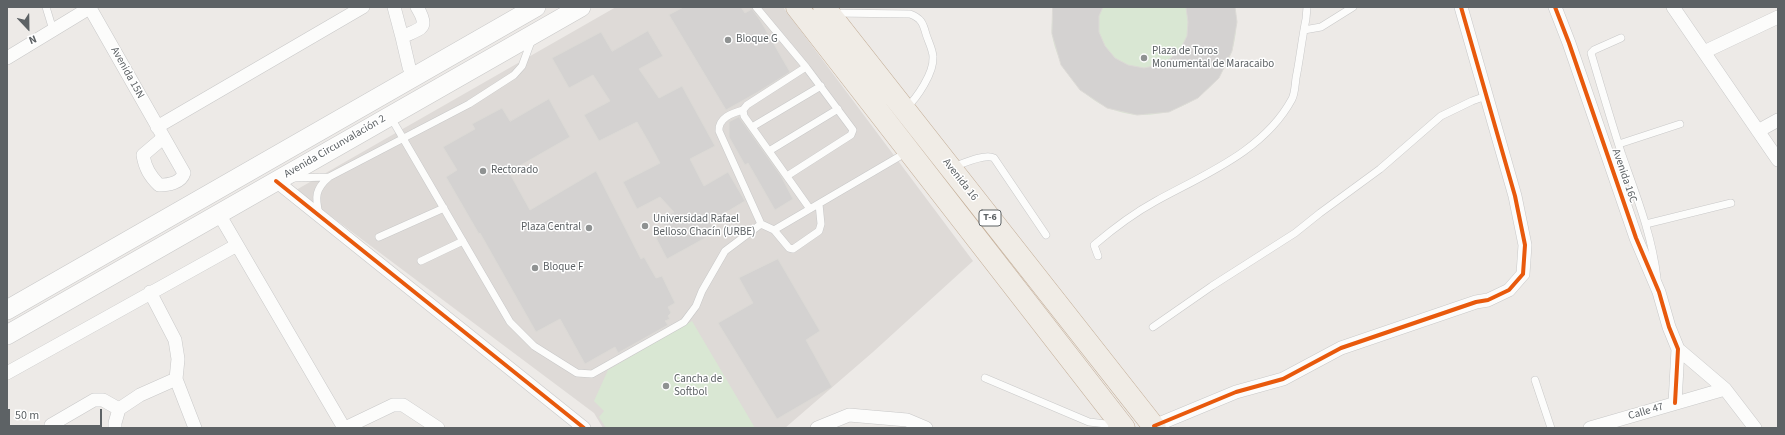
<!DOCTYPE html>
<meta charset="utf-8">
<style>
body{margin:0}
#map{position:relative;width:1785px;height:435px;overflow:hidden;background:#edeae7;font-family:"Source Sans 3",sans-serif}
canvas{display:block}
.frame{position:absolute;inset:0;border:8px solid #5d6265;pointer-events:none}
.north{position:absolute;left:8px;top:8px;width:40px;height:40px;-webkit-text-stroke:3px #fff;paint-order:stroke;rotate:158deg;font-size:11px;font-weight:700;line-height:16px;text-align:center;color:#5d6265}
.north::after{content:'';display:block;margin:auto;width:14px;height:18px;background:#5d6265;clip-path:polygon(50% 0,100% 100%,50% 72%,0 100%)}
.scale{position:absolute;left:8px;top:409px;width:94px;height:18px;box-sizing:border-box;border:2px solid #5d6265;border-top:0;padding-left:5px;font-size:12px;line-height:14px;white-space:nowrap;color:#5d6265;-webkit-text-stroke:3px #fff;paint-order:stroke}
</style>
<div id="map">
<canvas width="1785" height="435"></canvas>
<div class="frame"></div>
<div class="north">N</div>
<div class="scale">50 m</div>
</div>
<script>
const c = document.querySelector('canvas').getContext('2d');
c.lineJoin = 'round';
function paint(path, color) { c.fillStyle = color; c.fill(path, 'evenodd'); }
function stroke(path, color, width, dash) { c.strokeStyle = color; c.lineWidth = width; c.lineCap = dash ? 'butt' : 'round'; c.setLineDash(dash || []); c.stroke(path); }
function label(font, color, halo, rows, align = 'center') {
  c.font = font + ' "Source Sans 3",sans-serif'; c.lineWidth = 3; c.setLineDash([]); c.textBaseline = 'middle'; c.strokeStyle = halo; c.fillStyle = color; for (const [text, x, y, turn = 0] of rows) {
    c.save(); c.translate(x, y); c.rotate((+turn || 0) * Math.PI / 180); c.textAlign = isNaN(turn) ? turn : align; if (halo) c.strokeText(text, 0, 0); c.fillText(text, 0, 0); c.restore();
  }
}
paint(new Path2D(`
 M616,7H783L973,261L873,352L785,428H603L594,413L296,190Z`), '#dedad7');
paint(new Path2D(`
 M1053,7H1235C1250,102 1129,155 1071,78C1062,66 1054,50 1052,34C1051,26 1053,16 1053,7Z
 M692,321L755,428H606L599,417L604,411L594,401L608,370Z`), '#d9e7d3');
const building = new Path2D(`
 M684,7H741L745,13L752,9L760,20L790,72L758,92L726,110L669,15Z
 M1053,7H1103L1099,16V32L1105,46L1115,58L1128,65L1144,68L1159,65L1171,58L1181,48L1187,36L1188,22L1186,7H1235L1237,22L1232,51L1219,78L1198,98L1169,112L1137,115L1107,108L1080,90L1061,65L1052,34Z
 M648,31L663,56L639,69L659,98L682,86L715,146L690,159L704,186L728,172L745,201L710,222L716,232L667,259L656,238L668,230L660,220L674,212L660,197L637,209L623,182L660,163L648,141L637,122L599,141L584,115L610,101L593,75L569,88L552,58L601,32L612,51Z
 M549,99L570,137L509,172L530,210L596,171L641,259L644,257L656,278L662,276L675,303L668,307L671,313L668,316L670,319L665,321L668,325L618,353L615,347L585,364L560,319L536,332L480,233L479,234L446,177L457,170L443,147L475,129L472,124L502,108L510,121Z
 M739,117L781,176L793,199L775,210L748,163L745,165L729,137V122Z
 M778,259L820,331L806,340L832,387L777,419L718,323L753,303L739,278Z`);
paint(building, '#d4d2d1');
stroke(building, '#dcdad6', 1);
const service = new Path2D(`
 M46,7L53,30
 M756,7L806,67L853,130L851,135L787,176
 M834,13L910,14C921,18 923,23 926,34C928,41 933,50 933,57C934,73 917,98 906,108
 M1304,30L1321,27L1353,7
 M1621,38L1594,50L1591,53C1601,87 1611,121 1622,155C1636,195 1652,235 1657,278
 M806,67L747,105L743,110L744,116L810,209
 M743,110C732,113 718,118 719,131L761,224L774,230L907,152
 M390,116L510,322L534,346L577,373L592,374L684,322L696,306L702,291L725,251L761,224
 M752,127L821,86
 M1619,144L1680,124
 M769,151L838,109
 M953,167C962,164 985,153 994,158L1046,235
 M292,178L329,177L469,104L514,75L522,66L532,39
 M319,214C315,197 315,189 329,177
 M1646,224L1731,203
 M774,230L789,248L793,249L819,231L821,224L819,204
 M379,237L444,208
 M1098,256L1094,245C1114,228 1134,213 1156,201C1205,174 1264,151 1292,99C1295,93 1295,85 1296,78C1300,58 1302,38 1306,19L1307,7
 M421,261L463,241
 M1153,327L1212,286L1295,233L1320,213L1380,169L1441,116L1472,101L1486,96
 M985,378L1089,422L1106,424L1115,421
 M1535,380L1551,428`);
const minor = new Path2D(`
 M394,7L402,37
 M1555,7L1569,43L1636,238L1659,292L1669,327L1678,349L1675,403
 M1673,7L1778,160
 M90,8L184,173C181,183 168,185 159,185C150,176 145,168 143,155L163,138
 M1704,52L1778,17
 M7,58L91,7
 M413,77L409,67L402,37C421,28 430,29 417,7
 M157,127L363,7
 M1758,131L1778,120
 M276,181L584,428
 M219,214L344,428
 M150,292L175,340L178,359L176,379L195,428
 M1678,349L1725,389L1755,428
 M7,373L237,245
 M51,425L94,400H103L119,409
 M1154,426L1236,392L1283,379L1341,348L1476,302L1488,300L1509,290L1523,274L1525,245L1515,196L1461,7
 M115,428V423L119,409L140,395L176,379
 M345,428L393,405H403L438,428
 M817,428L849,415L907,420L926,428
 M1590,428L1725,389`);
const secondary = new Path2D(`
 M7,310L536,7
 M7,335L581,7`);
const trunk = new Path2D(`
 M797,7L1124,428
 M824,7L1155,428`);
stroke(service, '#c8c8c8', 8);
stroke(minor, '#c8c8c8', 14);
stroke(secondary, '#c8c8c8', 20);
stroke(trunk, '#c3ad96', 23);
stroke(service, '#fcfcfb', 7);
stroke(minor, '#fcfcfb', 13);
stroke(secondary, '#fcfcfb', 19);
stroke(trunk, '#f0ece6', 22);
stroke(new Path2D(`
 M1555,7L1569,43L1636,238L1659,292L1669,327L1678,349L1675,403
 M276,181L584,428
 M1154,426L1236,392L1283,379L1341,348L1476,302L1488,300L1509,290L1523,274L1525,245L1515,196L1461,7`), '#e8590c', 4);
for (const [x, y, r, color] of [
 [728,40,4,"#8f9292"],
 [1144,58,4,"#8f9292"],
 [483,171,4,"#8f9292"],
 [645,226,4,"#8f9292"],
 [589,228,4,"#8f9292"],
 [535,268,4,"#8f9292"],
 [666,386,4,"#8f9292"]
]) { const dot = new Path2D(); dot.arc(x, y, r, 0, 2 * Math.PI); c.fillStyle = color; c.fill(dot); stroke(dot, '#fff', 1.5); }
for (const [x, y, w] of [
 [990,218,22]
]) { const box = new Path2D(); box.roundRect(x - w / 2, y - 8, w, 16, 3); c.fillStyle = '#fff'; c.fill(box); stroke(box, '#5d6265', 1); }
label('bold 10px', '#5d6265', null, [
 ["T-6",990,218]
]);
label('11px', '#5d6265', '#fff', [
 ["Bloque G",736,40],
 ["Plaza de Toros",1152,52],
 ["Monumental de Maracaibo",1152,65],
 ["Rectorado",491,171],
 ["Universidad Rafael",653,220],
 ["Belloso Chacín (URBE)",653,233],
 ["Plaza Central",581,228,"right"],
 ["Bloque F",543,268],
 ["Cancha de",674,380],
 ["Softbol",674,393]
], 'left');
label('11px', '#5d6265', '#fff', [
 ["Avenida 15N",127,73,61],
 ["Avenida Circunvalación 2",335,147,-30],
 ["Avenida 16C",1624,176,71],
 ["Avenida 16",960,180,52],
 ["Calle 47",1646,412,-16]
]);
</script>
